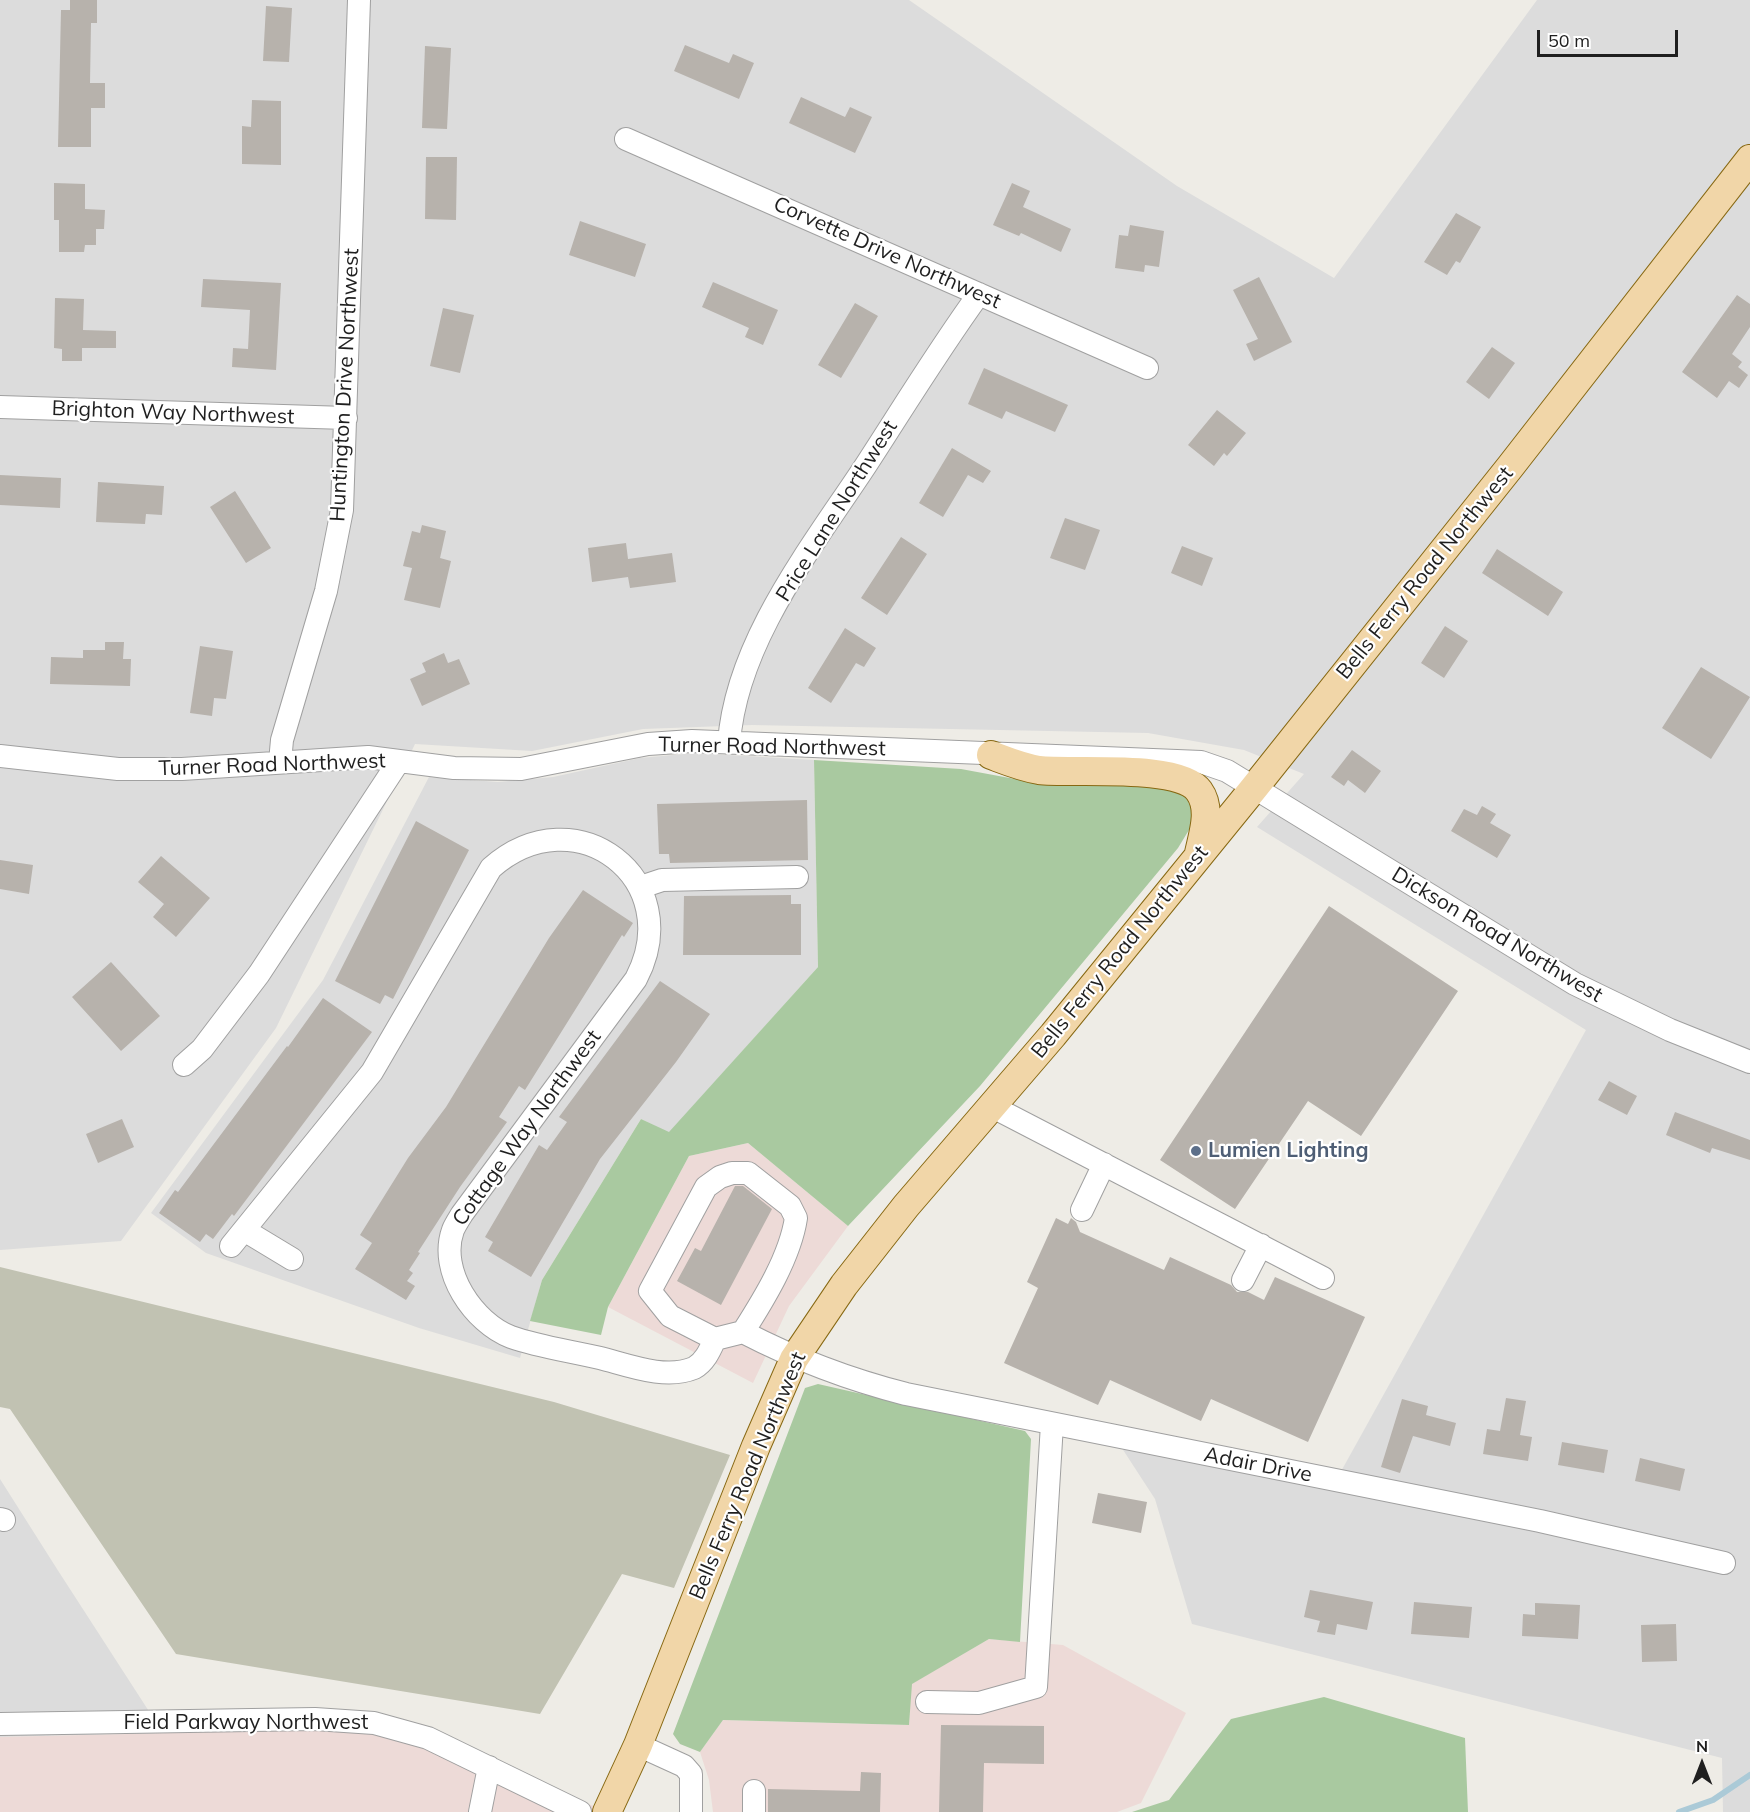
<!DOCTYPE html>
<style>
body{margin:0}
#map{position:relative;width:1750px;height:1812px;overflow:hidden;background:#eeece6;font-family:Mulish,sans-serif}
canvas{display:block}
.north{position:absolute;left:1672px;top:1734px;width:60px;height:60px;-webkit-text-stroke:4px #fff;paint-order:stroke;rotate:0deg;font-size:16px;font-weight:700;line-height:24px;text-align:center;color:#1f1f1f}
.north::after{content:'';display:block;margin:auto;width:21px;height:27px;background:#1f1f1f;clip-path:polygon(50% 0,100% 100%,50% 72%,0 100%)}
.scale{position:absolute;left:1537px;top:30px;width:141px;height:27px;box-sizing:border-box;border:3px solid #1f1f1f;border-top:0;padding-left:8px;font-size:18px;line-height:21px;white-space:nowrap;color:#1f1f1f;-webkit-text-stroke:4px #fff;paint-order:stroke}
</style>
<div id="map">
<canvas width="1750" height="1812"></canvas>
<div class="north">N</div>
<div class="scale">50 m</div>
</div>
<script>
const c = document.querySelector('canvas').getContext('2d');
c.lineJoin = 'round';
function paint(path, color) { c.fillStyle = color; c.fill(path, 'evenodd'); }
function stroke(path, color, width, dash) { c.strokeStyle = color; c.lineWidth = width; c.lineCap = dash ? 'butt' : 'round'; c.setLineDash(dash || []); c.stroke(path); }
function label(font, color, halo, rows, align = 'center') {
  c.font = font + ' Mulish,sans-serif'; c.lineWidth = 4.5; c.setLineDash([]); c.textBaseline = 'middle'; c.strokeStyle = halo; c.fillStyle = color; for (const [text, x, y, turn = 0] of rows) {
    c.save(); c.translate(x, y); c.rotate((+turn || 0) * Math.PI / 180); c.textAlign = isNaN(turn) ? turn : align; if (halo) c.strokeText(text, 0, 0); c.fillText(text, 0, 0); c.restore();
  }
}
paint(new Path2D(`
 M0,0H909L1177,186L1334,278L1537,0H1750V1812H1723L1722,1758L1192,1624L1155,1499L1114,1436L1339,1475L1586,1030L1257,827L1304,774L1244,750L1148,733L752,725L643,729L532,751L415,744L276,1028L121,1241L0,1250Z
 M695,753L814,760L818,967L669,1133L641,1119L542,1280L520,1358L419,1328L206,1253L151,1213L323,980L429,777L498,782L553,777L640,758Z
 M0,1479L57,1569L163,1733L0,1737Z`), '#dcdcdc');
paint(new Path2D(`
 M748,1143L848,1226L789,1306L753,1383L608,1307L689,1156Z
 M989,1639L1063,1645L1186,1713L1141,1803L1117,1812H713L709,1780L700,1752L723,1720L909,1725L911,1684Z
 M381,1728L599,1808L596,1812H0V1737Z`), '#eddad7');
paint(new Path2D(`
 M0,1267L554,1402L730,1455L674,1588L622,1574L540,1714L176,1654L10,1409L0,1407Z`), '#c1c2b2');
paint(new Path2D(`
 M814,760L961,769L1042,784L1162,786L1183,793L1192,807V825L1178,848L980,1086L848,1226L748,1143L689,1156L608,1307L601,1335L530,1321L542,1280L641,1119L669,1132L818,967Z
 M818,1384L1025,1431L1031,1439L1020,1642L989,1639L912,1684L909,1725L723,1720L700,1752L680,1744L673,1734L805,1388Z
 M1324,1697L1465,1738L1468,1812H1132L1169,1800L1231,1719Z`), '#a9c9a0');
stroke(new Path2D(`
 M1679,1812L1713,1800L1750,1775`), '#abcad7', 6);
paint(new Path2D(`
 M70,0H97V23H91L90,83H105V108H91V147H58L61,10H70Z
 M266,6L292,8L289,62L263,61Z
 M685,45L729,63L733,54L754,63L739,99L674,71Z
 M425,46L451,48L447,129L422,128Z
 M801,97L845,117L850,107L872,117L855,153L789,123Z
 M252,100L281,101V165L242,164V126L251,127Z
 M426,157H457L456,220L425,219Z
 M54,183L85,184V209L105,210L104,229H96V245H85L84,252H59V220H54Z
 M1012,183L1030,191L1023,207L1071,229L1061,252L1021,233L1019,236L993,225Z
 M1456,213L1481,227L1460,263L1456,261L1447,275L1424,262Z
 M580,221L646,244L635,277L569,255Z
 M1130,225L1164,231L1159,267L1145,265L1144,272L1115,268L1119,235L1128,236Z
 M1259,277L1292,342L1254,361L1246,344L1258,339L1233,290Z
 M203,279L281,283L276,370L232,367L233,348L248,349L250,310L201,307Z
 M713,282L778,310L763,345L745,337L749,328L702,307Z
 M1737,295L1750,304V327L1732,354L1742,362L1738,367L1748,375L1739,388L1729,381L1717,398L1682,372Z
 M55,298L84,299L83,330L116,331V348H82V361H62V349L54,348Z
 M855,303L878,316L841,378L818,365Z
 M443,308L474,315L460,373L430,366Z
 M1492,347L1515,363L1489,399L1466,382Z
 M984,368L1068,405L1055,432L1006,411L1002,419L968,404Z
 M1217,410L1246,433L1227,456L1224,453L1214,466L1188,445Z
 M952,448L991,471L983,483L968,475L943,517L919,503Z
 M0,475L61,478L60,508L0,505Z
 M98,482L164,486L162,515L146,514L145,524L96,522Z
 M235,491L271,548L246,563L210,507Z
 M1065,518L1100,530L1085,570L1050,558Z
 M422,525L446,531L440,558L451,561L440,608L404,600L412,568L403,566L412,531L420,533Z
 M901,537L927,554L887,615L861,598Z
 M626,543L628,559L672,553L676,582L630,588L628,577L592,582L588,548Z
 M1182,546L1213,558L1202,586L1171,573Z
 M1497,549L1563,592L1548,616L1482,573Z
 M1445,626L1468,641L1444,678L1421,663Z
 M845,628L876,648L864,667L856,663L831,703L808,688Z
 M105,642H124L123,659H131L130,686L50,684L51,657L83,658V650H105Z
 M200,646L233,651L226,699L214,698L212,716L190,713Z
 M444,653L448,663L459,659L470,684L422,706L410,679L426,672L422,663Z
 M1701,667L1750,697L1711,759L1662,728Z
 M1352,750L1381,771L1365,793L1348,780L1344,786L1331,777Z
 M807,800L808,860L670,863L669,854H659L657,804Z
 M1482,806L1496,814L1490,823L1511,835L1497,858L1451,831L1464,809L1477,815Z
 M416,821L469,850L393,999L385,995L380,1004L335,981Z
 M161,856L210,898L176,937L153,917L164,904L138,882Z
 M0,860L33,865L29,894L0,889Z
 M583,890L633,923L624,937L622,935L525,1090L519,1086L499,1117L507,1122L460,1187L418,1252L420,1253L409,1270L413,1273L407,1281L415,1286L406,1300L355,1269L372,1243L360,1235L408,1158L446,1107L549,938Z
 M791,895V904H801V955H683L684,896Z
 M1329,906L1458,991L1361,1136L1308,1101L1235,1209L1160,1160Z
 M111,962L160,1016L121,1051L72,997Z
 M660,981L710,1014L676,1062L600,1159L531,1277L488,1251L493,1242L485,1237L539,1145L547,1150L567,1122L559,1117Z
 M323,998L372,1032L234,1216L232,1214L213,1239L206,1234L200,1242L159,1213L175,1190L178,1192L287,1046L288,1047Z
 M1609,1081L1637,1096L1627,1115L1598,1100Z
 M1675,1112L1750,1140V1160L1712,1148L1710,1153L1666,1135Z
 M122,1119L134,1147L98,1163L86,1134Z
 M735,1186H743L772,1209L721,1305L677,1281L695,1248L701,1251Z
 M1056,1218L1068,1224L1071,1218L1076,1222L1080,1232L1164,1270L1170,1257L1231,1285L1237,1292H1248L1264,1300L1275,1277L1365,1317L1308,1442L1211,1399L1201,1421L1110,1380L1098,1405L1004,1363L1038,1288L1027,1282Z
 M1506,1398L1526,1401L1520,1435L1532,1437L1528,1461L1483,1454L1487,1429L1500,1431Z
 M1402,1399L1428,1406L1426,1415L1456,1423L1450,1446L1413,1436L1400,1473L1381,1467Z
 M1562,1442L1608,1450L1604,1473L1558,1465Z
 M1640,1458L1685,1469L1680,1491L1635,1481Z
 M1098,1493L1147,1502L1141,1533L1092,1523Z
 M1310,1590L1373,1602L1367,1630L1337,1624L1335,1635L1317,1632L1320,1621L1304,1617Z
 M1414,1602L1472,1607L1469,1638L1411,1634Z
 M1535,1603L1580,1605L1578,1639L1522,1636L1523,1614L1535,1615Z
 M1676,1624L1677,1661L1642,1662L1641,1625Z
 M941,1725L1044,1726V1764L984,1763L983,1812H939Z
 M861,1772L881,1773L880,1812H768V1789L860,1791Z`), '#b7b2ac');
const minor = new Path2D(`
 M626,139L1147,368
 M0,407L346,418
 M729,743C736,642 812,547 866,465C903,408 939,349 979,294
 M0,756L118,769H182L368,757L454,768L521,769L648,744L692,741L1201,762L1227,771L1575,984L1670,1030L1750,1062
 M280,762L282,740L326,591L342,510L359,0
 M641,887L662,880L797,877
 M184,1065L202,1049L259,974L399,761
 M991,1106L1323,1278
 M1082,1210L1104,1164
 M244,1230L292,1259
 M231,1246L372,1072L491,868C576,793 688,880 636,979L462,1214C459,1219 455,1225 453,1230C438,1271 474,1323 511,1337C539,1347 571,1351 600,1358C628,1365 665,1380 694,1368C705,1362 710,1350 715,1339
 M1243,1280L1261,1245
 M715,1339L743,1332C797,1360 847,1379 906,1394L1540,1521L1724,1563
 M715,1339L670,1316L650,1291L706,1187L720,1177L732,1173H748L790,1206L796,1218C790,1257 764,1299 743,1332
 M0,1519L4,1520
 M927,1702L979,1703L1036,1687L1052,1424
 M0,1724L315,1719L374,1723L428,1738L580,1812
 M638,1745L684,1766L691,1774V1812
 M480,1812L489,1767
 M754,1812V1791`);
const major = new Path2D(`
 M991,755C1007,761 1021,767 1039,770C1073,774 1179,763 1199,791C1212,809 1203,834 1199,853
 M607,1812L638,1745L756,1446L794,1359L844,1285L906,1206L1053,1035L1254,788L1510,467L1750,159`);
stroke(minor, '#a0a0a0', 24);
stroke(major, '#876812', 30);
stroke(minor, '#fff', 22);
stroke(major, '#f1d6a8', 28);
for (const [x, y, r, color] of [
 [1196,1151,6,"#5c6f8a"]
]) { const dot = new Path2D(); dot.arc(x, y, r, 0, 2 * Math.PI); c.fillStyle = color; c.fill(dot); stroke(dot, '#fff', 2); }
label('21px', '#1f1f1f', '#fff', [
 ["Corvette Drive Northwest",887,253,24],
 ["Huntington Drive Northwest",345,385,-87],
 ["Brighton Way Northwest",173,413,2],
 ["Price Lane Northwest",837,511,-58],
 ["Bells Ferry Road Northwest",1425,573,-51],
 ["Turner Road Northwest",772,747,1],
 ["Turner Road Northwest",272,765,-2],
 ["Dickson Road Northwest",1497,935,31],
 ["Bells Ferry Road Northwest",1120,952,-51],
 ["Cottage Way Northwest",527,1128,-54],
 ["Adair Drive",1258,1465,11],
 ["Bells Ferry Road Northwest",748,1476,-67],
 ["Field Parkway Northwest",246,1723]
]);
label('bold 21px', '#4e5e75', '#fff', [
 ["Lumien Lighting",1208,1151]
], 'left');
</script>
